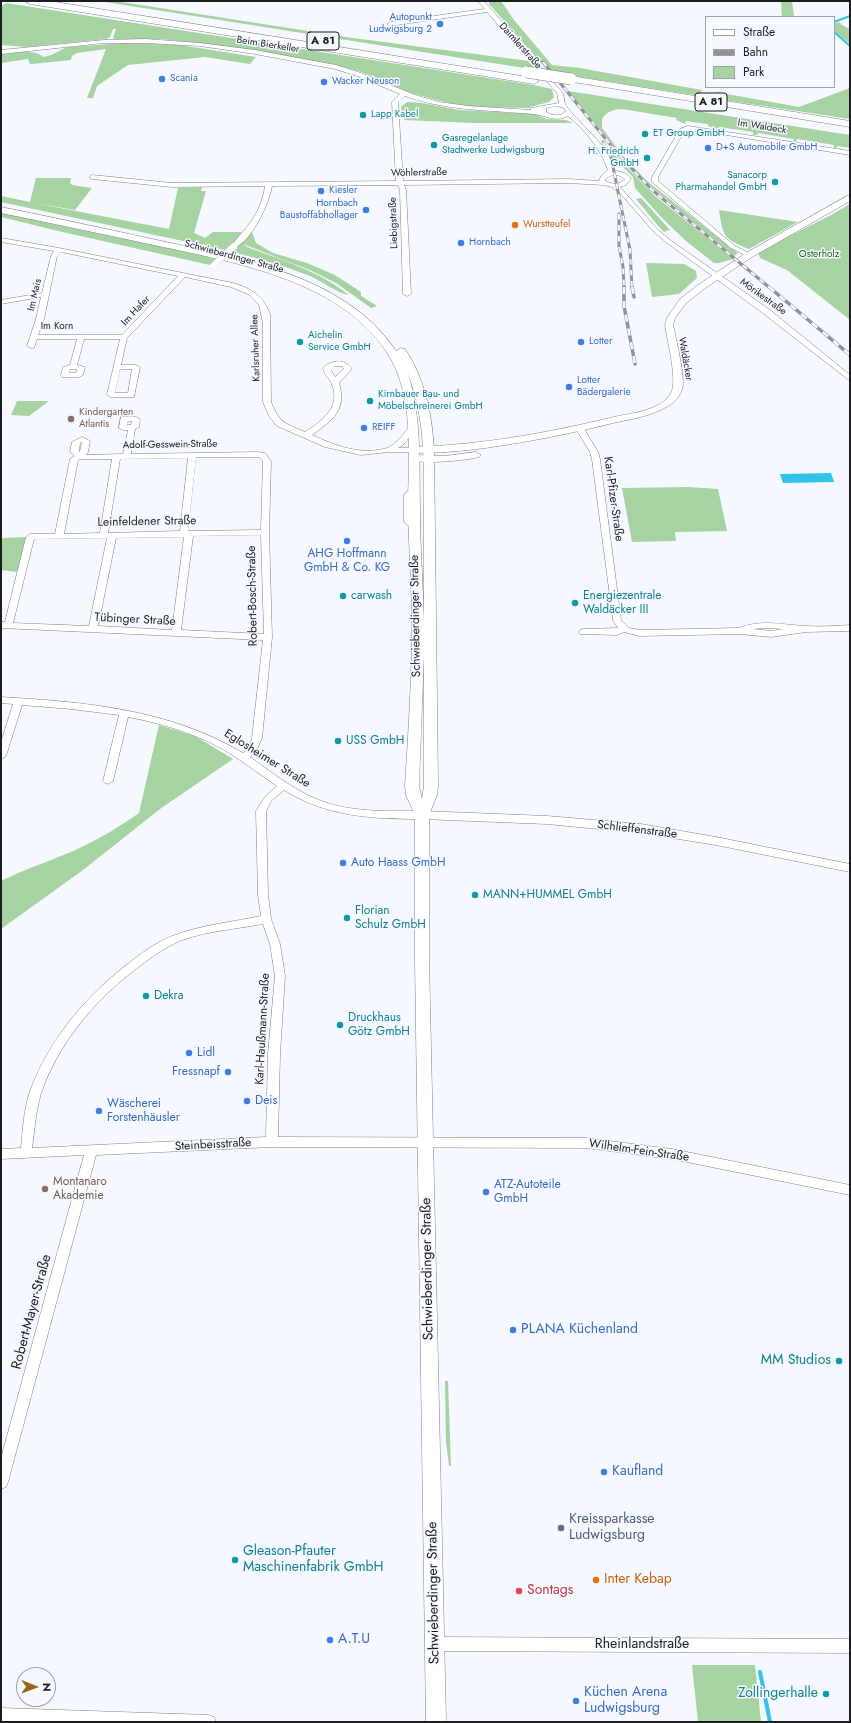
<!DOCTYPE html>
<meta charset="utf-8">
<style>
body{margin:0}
#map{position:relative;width:851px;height:1723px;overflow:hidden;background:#f6f8ff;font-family:Jost,sans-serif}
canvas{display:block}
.frame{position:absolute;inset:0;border:2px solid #1c1d21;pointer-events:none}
.legend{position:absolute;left:705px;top:16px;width:130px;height:72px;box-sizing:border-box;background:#f6f8ff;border:1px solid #9fa0a6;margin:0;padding:5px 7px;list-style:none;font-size:12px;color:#1c1d21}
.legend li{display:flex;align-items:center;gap:8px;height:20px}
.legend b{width:20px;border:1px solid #9fa0a6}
.north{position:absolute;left:16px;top:1667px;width:40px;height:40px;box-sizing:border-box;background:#f6f8ff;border:1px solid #9fa0a6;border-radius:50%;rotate:91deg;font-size:11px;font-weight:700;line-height:16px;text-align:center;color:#1c1d21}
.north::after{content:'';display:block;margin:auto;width:14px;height:18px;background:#966716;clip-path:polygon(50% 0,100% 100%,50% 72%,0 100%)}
</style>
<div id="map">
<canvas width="851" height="1723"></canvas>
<div class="frame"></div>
<ul class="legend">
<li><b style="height:5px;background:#fff"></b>Straße</li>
<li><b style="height:5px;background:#909298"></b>Bahn</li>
<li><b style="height:11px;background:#a7d2a1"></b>Park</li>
</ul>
<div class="north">N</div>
</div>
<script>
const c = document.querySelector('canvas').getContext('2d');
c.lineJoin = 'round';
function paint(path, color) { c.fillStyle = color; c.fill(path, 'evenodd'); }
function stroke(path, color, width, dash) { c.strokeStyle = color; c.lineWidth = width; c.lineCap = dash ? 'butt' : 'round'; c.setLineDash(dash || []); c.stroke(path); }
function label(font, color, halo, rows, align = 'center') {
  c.font = font + ' Jost,sans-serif'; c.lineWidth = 3; c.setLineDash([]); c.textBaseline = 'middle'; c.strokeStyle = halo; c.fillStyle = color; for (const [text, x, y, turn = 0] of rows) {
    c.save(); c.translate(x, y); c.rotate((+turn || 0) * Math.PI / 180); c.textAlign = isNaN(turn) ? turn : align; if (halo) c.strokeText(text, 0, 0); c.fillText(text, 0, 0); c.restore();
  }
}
paint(new Path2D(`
 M99,1H115L353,38L529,61L537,70Z
 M489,1H501L514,20L552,65L580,68L702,90L700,96L549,72L489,4Z
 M781,1H792L794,17H782Z
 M6,3L533,85L552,89L554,97L549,102L530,107V108L470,107L440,101L408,92L362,72L332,64L197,43L161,39H115L113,38L116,29H113L110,37L106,39L27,47L1,45V7Z
 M140,15L407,57L139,16Z
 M839,22L842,25L850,29V44L834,31V24Z
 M125,43L180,45L256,57L250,64L205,57L128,65L97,86L93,98H87L106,49L77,53L72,56L71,60L32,64H30L28,59L1,63V54C13,54 34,48 43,57C56,55 57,50 69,47Z
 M850,88V119L711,98L716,92L799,107Z
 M568,91L850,135V148L838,146L836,148H834V145L797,139L796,142L793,141L794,139L758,133L757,135H753V132L720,127L719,129L710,127L707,124L686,121L685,124L676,120L677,118L628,110C617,108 608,110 602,119V128L624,157L647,181L738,253L734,256L647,183L628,163Z
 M407,102L422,103L459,110L535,114L546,119L566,120L573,123H474L404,120V117L401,116V107Z
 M606,146L655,196L733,259L719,263H714L686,241L662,218L635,188L633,177L611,155Z
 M36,178H71L70,183L72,185L92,188L75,210L34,203L169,229L178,188L202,187L201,191H206L194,233L205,238L213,232H245L232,246L230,245L225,250L1,202V196L30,202Z
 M640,198L642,199L670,230L664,232C654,222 646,210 636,199Z
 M850,204V320L787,270L760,258L758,252L831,215Z
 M719,210L798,222L749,249C723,239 723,236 719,210Z
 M1,212L202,255L216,259L210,265L58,231L1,217Z
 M252,232L256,243L273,253L307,263L335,275L361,292V296L377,306L371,308L336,283L312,271L243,244L247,247C282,260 319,271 349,295C338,294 322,281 310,276C285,266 260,259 233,252L238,248L237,247Z
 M646,263L684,264L696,271L697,278L679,294L652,297Z
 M17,401H49L29,416L11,415Z
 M689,487L718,489L727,531L675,532L676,541L632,542L622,488Z
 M28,537L18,572L1,570V538Z
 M159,725L195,736L233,759L160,809L83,870L1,929V881C21,871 41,864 61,856C89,845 115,830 139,813Z
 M445,1381H448L451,1466H449L446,1441Z
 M692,1665H755L761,1722H698Z`), '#a7d2a1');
paint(new Path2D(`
 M831,473L834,482L783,483L780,474Z`), '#32c3ea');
stroke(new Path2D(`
 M834,22L850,16
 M834,32L850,46`), '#32c3ea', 2);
stroke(new Path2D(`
 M760,1672L770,1722`), '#32c3ea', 4);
const minor = new Path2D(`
 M478,1H484L562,92C564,95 564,101 565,104C575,121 614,149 614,171C621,171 627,173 631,179L626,185L620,187L657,229L670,240L770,310L850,375V381L764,314L666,242L653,231L621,194L612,187L604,185L568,183L404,185L406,190L411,294L407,296L403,294L400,190L398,185L272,186C269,204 252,241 234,248L231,246C248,225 261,214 265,186L172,187L92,179L89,177L92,175L172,183L396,181L392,102L400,94L357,76L335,69L255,54L200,46L146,43H104L1,54V50L104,40L146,39L200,43L255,50L336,65L361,73L415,95L439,102L468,106L531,110V108L559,103L557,93L487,12L390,26L387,24L390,22L485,9ZM405,96C446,111 489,110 533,114C545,115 556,123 568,116C584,129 601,149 608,170L601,176L599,181L568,179L403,181L398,102ZM557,106L564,108L566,111C560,117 553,116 546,112V108ZM613,175H618L625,179C619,186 612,184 605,181L606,178Z
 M688,126L850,151V155L708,132L685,130L658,177V181L735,246L751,254V256L749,257L731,248L652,182V177L680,129Z
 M1,238L59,248L233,283C250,288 264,296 270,314L271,402C280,424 285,423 305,432C324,420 342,406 331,382C328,377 324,374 323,368C332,359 345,359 352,369L339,383C347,410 333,420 312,435C334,445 361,456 387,448C396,445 403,435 409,427H412L416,429L403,445L398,448H413L417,450L413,452H389L361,455L325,447L277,426L269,416L263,402V323L259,305L250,295L231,287L185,277L127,338L121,365H136L140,367L134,397H111L107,395L120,339H84L77,365L85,367L83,375L79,377H62L61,375L63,367L70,365L77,339H37L34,348H31L27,346L36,319L41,297L1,304V300L42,293L51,256L54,251L1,242ZM61,252L178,276L122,335H38L44,319L57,256ZM334,366H342L344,369L335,377L331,370ZM70,369H77L76,373H69ZM120,369H132L128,393H115Z
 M121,417H136L140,419L139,427L135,429L131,454L257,452L265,453L271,461L269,532L272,637L262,738L257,749L250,757C270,771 291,788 314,798C348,813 386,811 422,811L427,815L422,819C373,819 327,817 284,790L271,801L266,811L268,895L271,919L280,944L285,976L280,1054L278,1137L586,1138L672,1149L850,1185V1195L672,1159L586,1148L272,1147L96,1155L8,1482L6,1487L1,1489V1458L84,1155L1,1159V1149L21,1148C23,1127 24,1105 32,1086C52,1035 90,992 133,960C146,950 160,940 175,935C202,925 232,922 261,916L258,895L256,811L265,797L277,786C264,777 250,767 237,758C205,736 165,724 128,717L113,781L108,784L105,783L103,781L119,715L71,709L22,705L6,756L1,759V742L13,704L1,703V697C85,702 169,709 243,753L250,746L252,738L263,640L1,628V622H5L26,537L30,534H55L70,459L75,456L70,452L72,442L82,437L90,441L88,452L86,455L123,454L128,430H123L119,428ZM128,421H132L131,425H127ZM82,442L80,451L79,452L80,443ZM196,457H259L263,461L261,530L188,531ZM188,458L180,531L108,533L120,459ZM80,459H112L100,533L64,534L78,460ZM261,535L264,634L181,630L193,536ZM184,537L172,630L98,626L116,538ZM107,538L89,626L13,623L34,539ZM263,924L270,944L275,976L268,1054L266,1137L32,1148C35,1127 36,1105 44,1085C63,1037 99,996 140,966C153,956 167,946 182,940C208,931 236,929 263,924Z
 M577,427H583L598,452L600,459L621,620L629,628L640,630L739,628C761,619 783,625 806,626C821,627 835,626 850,625V631L806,632L771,637L740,634L640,636L624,632L617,635L580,634L579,632L580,630L583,629L618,628L613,620L592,459L590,452L576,429ZM764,628L783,629L771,631L753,629Z
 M411,488H414L418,490L412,496V521L419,528L415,531L404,522V495Z
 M435,1637L850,1639V1653L435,1651L430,1649L428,1644L430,1639Z
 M1,1708L209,1715L214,1717L216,1722H1Z`);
const tertiary = new Path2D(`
 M847,196H850V201L752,257L704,289L686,303L675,318L673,325C676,339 686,379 682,390C679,397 674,403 668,406C652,416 632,419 613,423C573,433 533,441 492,447C480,449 414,457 408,450L413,447C482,445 547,433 614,417C631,413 661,411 671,393C678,381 667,340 665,325L667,318L680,299L698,285L746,253Z
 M476,452L481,455L479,457C468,460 416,466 408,458L413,455L445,456Z
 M422,811L547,816L641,824L716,837L850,864V872L716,845L641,833L547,824L422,819L418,818L416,815L418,812Z`);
const secondary = new Path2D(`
 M1,207C51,217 102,228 152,239C235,257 345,274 396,351L401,348L405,349C425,379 432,414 434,450L438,786L437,795L429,815V959L446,1722H426L415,959V815L406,795L405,786C408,739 411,691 412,644C413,600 409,555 408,511C408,460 416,395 386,351C337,278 228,261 149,244C99,233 50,223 1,213ZM408,374C425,417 424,461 424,506C424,545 424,584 424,622C423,585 420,547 420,510C419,464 422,418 408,374ZM424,653V786L422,799L419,786Z`);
const motorway = new Path2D(`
 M25,1H49L534,78L539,81L534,84L30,4Z
 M571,76L850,121V127L567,81L566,79L567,77Z`);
stroke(minor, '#7c7e89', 1);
stroke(tertiary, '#7c7e89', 1);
stroke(secondary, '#7c7e89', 1);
stroke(motorway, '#7c7e89', 1);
paint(minor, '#fff');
paint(tertiary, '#fff');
paint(secondary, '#fff');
paint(motorway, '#fff');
const railFar1 = new Path2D(`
 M543,62L618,154L651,189L770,288
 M603,142L611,157L630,250L632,288
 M619,214V246L623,267L624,288`);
const rail = new Path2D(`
 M624,287V306L635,364
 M632,287L634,297
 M769,287L850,355`);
stroke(railFar1, '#909298', 3);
stroke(rail, '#909298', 3.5);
stroke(railFar1, '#f6f8ff', 2, [5.5]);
stroke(rail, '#f6f8ff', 2.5, [7]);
const minorBridge = new Path2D(`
 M214,265L234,246`);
const motorwayBridge = new Path2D(`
 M526,72L571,79`);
stroke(minorBridge, '#7c7e89', 6, []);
stroke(motorwayBridge, '#7c7e89', 12, []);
stroke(minorBridge, '#fff', 6);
stroke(motorwayBridge, '#fff', 11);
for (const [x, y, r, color] of [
 [440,24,4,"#3f7fe0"],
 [162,79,4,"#3f7fe0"],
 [324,82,4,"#3f7fe0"],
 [363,115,4,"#0f9aa8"],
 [645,134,4,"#0f9aa8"],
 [434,145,4,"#0f9aa8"],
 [708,148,4,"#3f7fe0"],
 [647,158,4,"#0f9aa8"],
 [775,182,4,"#0f9aa8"],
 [321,191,4,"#3f7fe0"],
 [366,210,4,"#3f7fe0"],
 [515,225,4,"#e8710a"],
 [461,243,4,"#3f7fe0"],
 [300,342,4,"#0f9aa8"],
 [581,342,4,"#3f7fe0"],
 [569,387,4,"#3f7fe0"],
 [370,401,4,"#0f9aa8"],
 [71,419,4,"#8d6e63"],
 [364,428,4,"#3f7fe0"],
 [347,541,4,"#3f7fe0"],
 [343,596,4,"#0f9aa8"],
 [575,603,4,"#0f9aa8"],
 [338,741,4,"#0f9aa8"],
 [343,863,4,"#3f7fe0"],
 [475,895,4,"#0f9aa8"],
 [347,918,4,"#0f9aa8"],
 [146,996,4,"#0f9aa8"],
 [340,1025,4,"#0f9aa8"],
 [189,1053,4,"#3f7fe0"],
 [228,1072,4,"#3f7fe0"],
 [247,1101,4,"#3f7fe0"],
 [99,1111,4,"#3f7fe0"],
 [45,1189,4,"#8d6e63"],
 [486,1192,4,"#3f7fe0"],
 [513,1330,4,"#3f7fe0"],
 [839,1361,4,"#0f9aa8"],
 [604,1472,4,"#3f7fe0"],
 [561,1528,4,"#5c6f8a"],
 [235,1560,4,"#0f9aa8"],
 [596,1580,4,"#e8710a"],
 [519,1591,4,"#e0444e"],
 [330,1640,4,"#3f7fe0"],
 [826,1694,4,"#0f9aa8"],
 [576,1701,4,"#3f7fe0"]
]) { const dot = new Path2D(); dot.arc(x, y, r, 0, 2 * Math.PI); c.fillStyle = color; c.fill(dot); stroke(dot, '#f6f8ff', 1.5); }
label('10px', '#366cbe', '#f6f8ff', [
 ["Autopunkt",432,18,"right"],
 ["Ludwigsburg 2",432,30,"right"],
 ["Scania",170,79],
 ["Wacker Neuson",332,82],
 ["D+S Automobile GmbH",716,148],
 ["Kiesler",329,191],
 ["Hornbach",358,204,"right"],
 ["Baustoffabhollager",358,216,"right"],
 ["Hornbach",469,243],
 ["Lotter",589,342],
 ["Lotter",577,381],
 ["Bädergalerie",577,393],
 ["REIFF",372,428]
], 'left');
label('10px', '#1c1d21', '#f6f8ff', [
 ["Beim Bierkeller",268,45,9],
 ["Daimlerstraße",520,46,48],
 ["Im Waldeck",762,127,9],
 ["Wöhlerstraße",419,173,-1],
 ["Liebigstraße",394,223,-92],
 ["Schwieberdinger Straße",234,257,15],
 ["Im Mais",35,295,-77],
 ["Mörikestraße",763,297,36],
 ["Im Hafer",136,311,-47],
 ["Im Korn",57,327],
 ["Karlsruher Allee",256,348,-92],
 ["Waldäcker",685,359,80],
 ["Adolf-Gesswein-Straße",170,445,-1]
]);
label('10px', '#0d838f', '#f6f8ff', [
 ["Lapp Kabel",371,115],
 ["ET Group GmbH",653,134],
 ["Gasregelanlage",442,139],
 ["Stadtwerke Ludwigsburg",442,151],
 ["H. Friedrich",639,152,"right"],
 ["GmbH",639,164,"right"],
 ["Sanacorp",767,176,"right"],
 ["Pharmahandel GmbH",767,188,"right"],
 ["Aichelin",308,336],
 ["Service GmbH",308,348],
 ["Kirnbauer Bau- und",378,395],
 ["Möbelschreinerei GmbH",378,407]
], 'left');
label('10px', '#c56008', '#f6f8ff', [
 ["Wurstteufel",523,225]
], 'left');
label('10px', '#1e6217', '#f6f8ff', [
 ["Osterholz",819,255]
]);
label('10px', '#785e54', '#f6f8ff', [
 ["Kindergarten",79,413],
 ["Atlantis",79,425]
], 'left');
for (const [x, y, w] of [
 [323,41,32],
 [711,102,32]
]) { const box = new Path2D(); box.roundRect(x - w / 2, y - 9, w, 18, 3); c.fillStyle = '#f6f8ff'; c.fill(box); stroke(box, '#1c1d21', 1); }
label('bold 11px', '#1c1d21', null, [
 ["A 81",323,41],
 ["A 81",711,102]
]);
label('12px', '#1c1d21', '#f6f8ff', [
 ["Karl-Pfizer-Straße",613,499,82],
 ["Leinfeldener Straße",147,522,-1],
 ["Robert-Bosch-Straße",253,596,-91],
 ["Schwieberdinger Straße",416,616,-91],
 ["Tübinger Straße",135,620,3],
 ["Eglosheimer Straße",267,759,32],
 ["Schlieffenstraße",637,830,7],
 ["Karl-Haußmann-Straße",263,1029,-87],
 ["Steinbeisstraße",213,1145,-3],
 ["Wilhelm-Fein-Straße",639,1151,8]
]);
label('12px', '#366cbe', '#f6f8ff', [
 ["AHG Hoffmann",347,554,"center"],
 ["GmbH & Co. KG",347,568,"center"],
 ["Auto Haass GmbH",351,863],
 ["Lidl",197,1053],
 ["Fressnapf",220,1072,"right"],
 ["Deis",255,1101],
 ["Wäscherei",107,1104],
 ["Forstenhäusler",107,1118],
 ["ATZ-Autoteile",494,1185],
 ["GmbH",494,1199]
], 'left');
label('12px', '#0d838f', '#f6f8ff', [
 ["carwash",351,596],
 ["Energiezentrale",583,596],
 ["Waldäcker III",583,610],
 ["USS GmbH",346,741],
 ["MANN+HUMMEL GmbH",483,895],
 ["Florian",355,911],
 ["Schulz GmbH",355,925],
 ["Dekra",154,996],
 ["Druckhaus",348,1018],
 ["Götz GmbH",348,1032]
], 'left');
label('12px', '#785e54', '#f6f8ff', [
 ["Montanaro",53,1182],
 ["Akademie",53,1196]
], 'left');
label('14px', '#1c1d21', '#f6f8ff', [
 ["Schwieberdinger Straße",428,1269,-91],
 ["Robert-Mayer-Straße",32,1312,-75],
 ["Schwieberdinger Straße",434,1593,-91],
 ["Rheinlandstraße",642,1645]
]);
label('14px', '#366cbe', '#f6f8ff', [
 ["PLANA Küchenland",521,1330],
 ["Kaufland",612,1472],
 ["A.T.U",338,1640],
 ["Küchen Arena",584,1693],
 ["Ludwigsburg",584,1709]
], 'left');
label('14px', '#0d838f', '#f6f8ff', [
 ["MM Studios",831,1361],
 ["Gleason-Pfauter",243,1552,"left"],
 ["Maschinenfabrik GmbH",243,1568,"left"],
 ["Zollingerhalle",818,1694]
], 'right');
label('14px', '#4e5e75', '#f6f8ff', [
 ["Kreissparkasse",569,1520],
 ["Ludwigsburg",569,1536]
], 'left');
label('14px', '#c56008', '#f6f8ff', [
 ["Inter Kebap",604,1580]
], 'left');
label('14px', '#be3a42', '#f6f8ff', [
 ["Sontags",527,1591]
], 'left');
</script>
